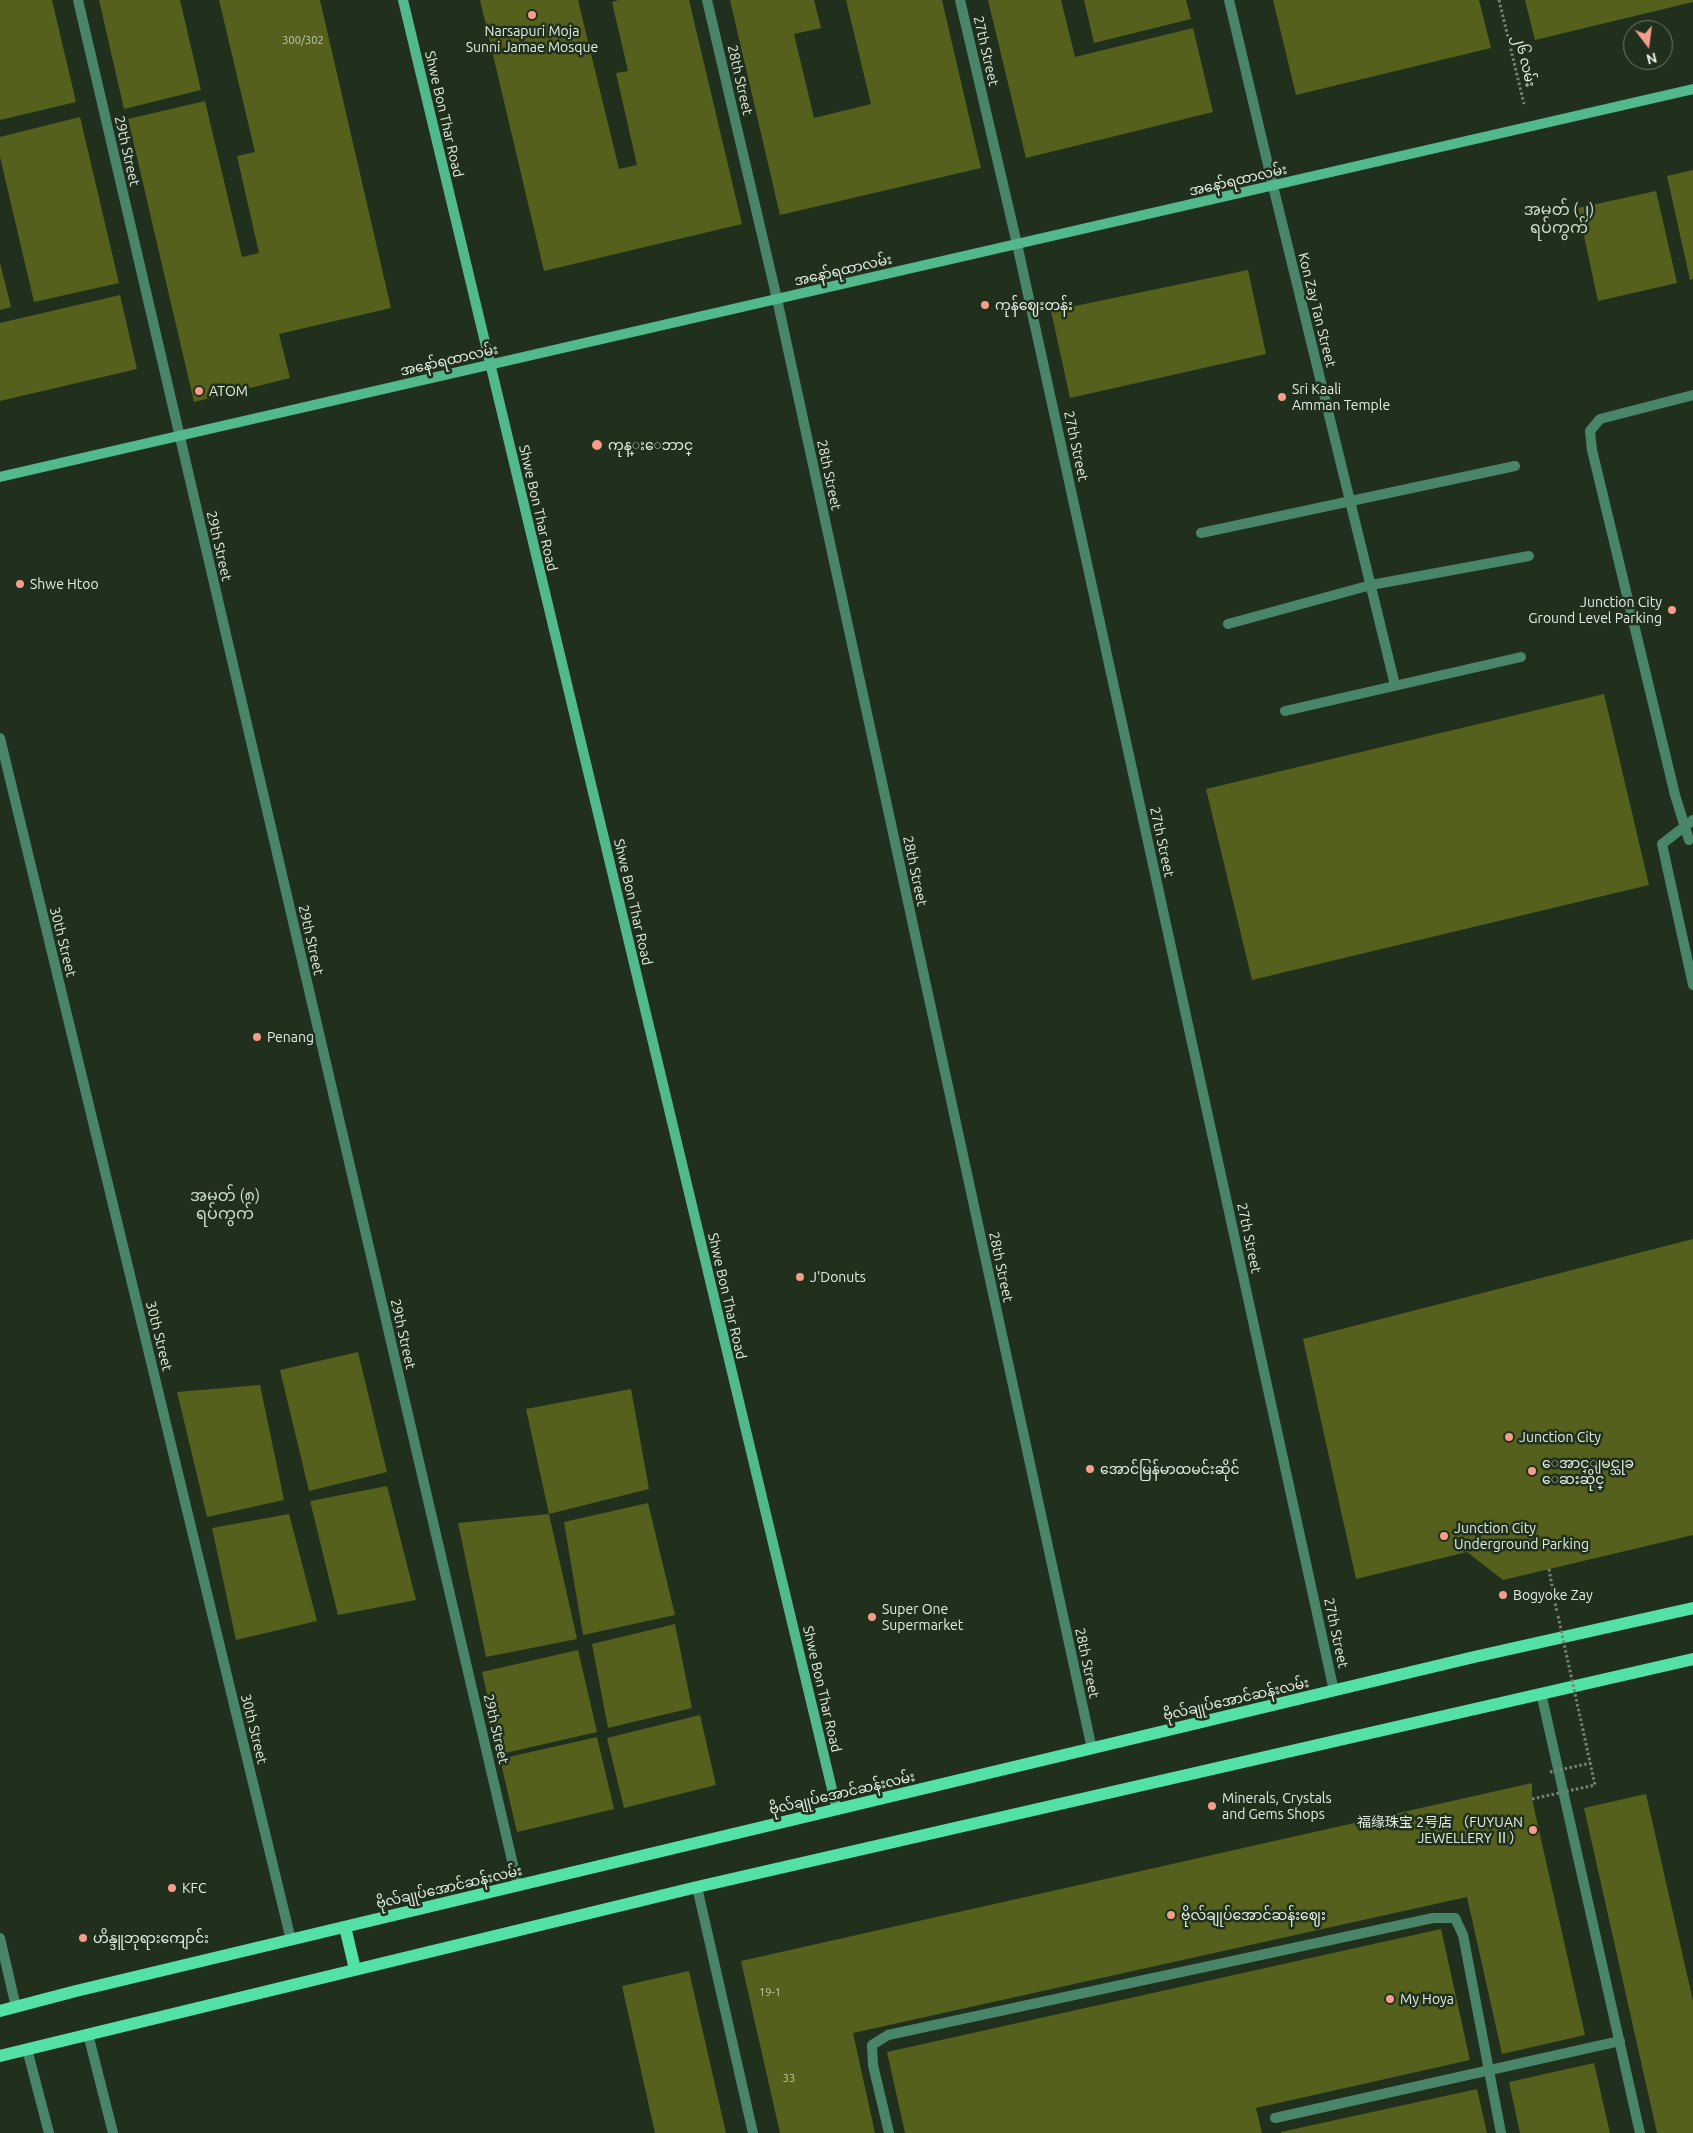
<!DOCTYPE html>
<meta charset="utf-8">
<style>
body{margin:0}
#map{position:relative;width:1693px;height:2133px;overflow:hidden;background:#20301d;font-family:Ubuntu,sans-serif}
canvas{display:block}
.north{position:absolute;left:1623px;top:20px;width:50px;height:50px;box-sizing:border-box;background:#20301d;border:1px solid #6e7c6b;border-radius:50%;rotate:165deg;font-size:14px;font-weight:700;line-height:20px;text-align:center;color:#e3ede1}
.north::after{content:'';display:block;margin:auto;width:18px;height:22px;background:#f49d8d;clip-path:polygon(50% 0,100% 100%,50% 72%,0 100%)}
</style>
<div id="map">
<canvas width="1693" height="2133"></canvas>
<div class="north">N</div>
</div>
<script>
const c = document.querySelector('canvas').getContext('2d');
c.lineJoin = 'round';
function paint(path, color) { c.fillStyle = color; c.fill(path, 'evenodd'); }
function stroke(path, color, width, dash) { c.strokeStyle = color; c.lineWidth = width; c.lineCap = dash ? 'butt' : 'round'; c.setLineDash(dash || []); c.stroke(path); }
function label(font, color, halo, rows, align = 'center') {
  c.font = font + ' Ubuntu,"Noto Sans SC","Noto Sans Myanmar",sans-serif'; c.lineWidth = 5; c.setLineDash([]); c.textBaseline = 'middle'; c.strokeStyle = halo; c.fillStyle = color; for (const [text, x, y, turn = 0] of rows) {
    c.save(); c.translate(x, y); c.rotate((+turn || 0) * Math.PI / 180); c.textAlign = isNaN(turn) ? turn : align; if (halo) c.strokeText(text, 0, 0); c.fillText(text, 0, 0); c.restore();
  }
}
paint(new Path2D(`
 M0,0H52L76,102L0,120Z
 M99,0H180L201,90L124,109Z
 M219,0H320L391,308L279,334L290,378L194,402L128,119L205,101L242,257L259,253L237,156L255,152Z
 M480,0H578L619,169L637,165L616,73L628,71L612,2L619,0H689L742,224L544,271Z
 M730,0H814L821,28L794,34L814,118L871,104L846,0H942L981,168L780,215Z
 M988,0H1061L1075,57L1193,28L1213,112L1026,158Z
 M1084,0H1186L1191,19L1094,43Z
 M1273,0H1479L1491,48L1296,95Z
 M1525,0H1693V2L1535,40Z
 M80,117L119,283L34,302L0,157V137Z
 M1693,170V279L1690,280L1667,176Z
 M1656,191L1677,283L1598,301L1578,208Z
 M0,263L11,307L0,310Z
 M1248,270L1266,354L1070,398L1051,311Z
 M120,295L137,369L0,401V323Z
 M1604,694L1649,885L1252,980L1206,789Z
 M1693,1239V1535L1503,1580L1467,1552L1356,1579L1303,1339Z
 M358,1352L387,1472L309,1491L280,1370Z
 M260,1385L284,1500L207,1517L177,1392Z
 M631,1389L649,1489L549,1514L526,1409Z
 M387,1486L416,1600L338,1615L310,1501Z
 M648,1503L675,1615L583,1635L564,1522Z
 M289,1514L317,1621L236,1640L212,1528Z
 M549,1514L577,1639L486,1657L458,1523Z
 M675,1624L692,1708L608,1728L592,1644Z
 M578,1650L597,1732L501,1754L482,1672Z
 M700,1715L716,1785L624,1808L607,1738Z
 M597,1737L614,1809L517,1832L500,1759Z
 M1532,1783V1799L1585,2035L1502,2054L1467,1897L853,2033L875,2133H780L741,1961Z
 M1646,1794L1693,2001V2133H1657L1584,1808Z
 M1441,1929L1470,2060L1256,2108L1262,2133H905L887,2052Z
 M689,1971L726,2133H655L622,1986Z
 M1594,2063L1610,2133H1520L1509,2082Z
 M1477,2089L1487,2133H1281V2132Z`), '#54601c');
stroke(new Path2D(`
 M1499,0L1524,104
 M1549,1569L1557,1613`), '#768373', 3, [2.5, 2.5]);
stroke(new Path2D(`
 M1201,533L1515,466
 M1228,624L1371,585L1529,556
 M1689,840L1675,795L1592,450L1590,431L1600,419L1693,395
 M1541,1693L1640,2133
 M697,1887L753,2133
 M88,2034L113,2133
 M27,2049L49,2133
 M1275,2118L1620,2041
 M889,2133L873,2065L872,2045L888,2035L1433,1918H1455L1463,1935L1501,2133`), '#498669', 10);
stroke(new Path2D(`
 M78,0L518,1886
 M707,0L777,299L1092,1749
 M960,0L1017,244L1334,1691
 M1229,0L1273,186L1395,685
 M1285,711L1521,657
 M0,738L291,1940
 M1693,820L1662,844L1693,985
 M0,1938L16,2007`), '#498669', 10);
stroke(new Path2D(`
 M403,0L837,1810
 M0,477L1693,89`), '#51b98b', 10);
stroke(new Path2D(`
 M345,1927L355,1969
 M0,2011L76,1991L1474,1657L1693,1608
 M0,2056L697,1887L1693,1659`), '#54e1a6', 12);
stroke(new Path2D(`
 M1550,1772L1591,1763
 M1532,1799L1595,1785L1558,1616`), '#768373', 3, [2.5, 2.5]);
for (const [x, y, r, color] of [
 [532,15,5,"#f49d8d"],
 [985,305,5,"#f49d8d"],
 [199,391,5,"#f49d8d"],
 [1282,397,5,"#f49d8d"],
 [597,445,6,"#f49d8d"],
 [20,584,5,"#f49d8d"],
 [1672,610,5,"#f49d8d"],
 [257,1037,5,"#f49d8d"],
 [800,1277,5,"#f49d8d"],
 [1509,1437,5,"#f49d8d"],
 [1090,1469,5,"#f49d8d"],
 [1532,1471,5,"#f49d8d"],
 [1444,1536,5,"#f49d8d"],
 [1503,1595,5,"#f49d8d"],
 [872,1617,5,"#f49d8d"],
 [1212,1806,5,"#f49d8d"],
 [1533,1830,5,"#f49d8d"],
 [172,1888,5,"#f49d8d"],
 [1171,1915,5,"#f49d8d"],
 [83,1938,5,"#f49d8d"],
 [1390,1999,5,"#f49d8d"]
]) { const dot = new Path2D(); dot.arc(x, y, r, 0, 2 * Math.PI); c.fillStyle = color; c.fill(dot); stroke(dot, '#20301d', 2); }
label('11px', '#bfcab0', null, [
 ["300/302",303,40],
 ["19-1",770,1992],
 ["33",789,2078]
]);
label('14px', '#e3ede1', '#20301d', [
 ["Narsapuri Moja",532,31,"center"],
 ["Sunni Jamae Mosque",532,47,"center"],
 ["ကုန်ဈေးတန်း",995,305],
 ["Sri Kaali",1292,389],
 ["Amman Temple",1292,405],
 ["ATOM",209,391],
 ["ကုန္းေဘာင္",608,445],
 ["Shwe Htoo",30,584],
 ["Junction City",1662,602,"right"],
 ["Ground Level Parking",1662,618,"right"],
 ["Penang",267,1037],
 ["J'Donuts",810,1277],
 ["Junction City",1519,1437],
 ["ေအာင္ျမင္သုခ",1542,1463],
 ["ေဆးဆိုင္",1542,1479],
 ["အောင်မြန်မာထမင်းဆိုင်",1100,1469],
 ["Junction City",1454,1528],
 ["Underground Parking",1454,1544],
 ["Bogyoke Zay",1513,1595],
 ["Super One",882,1609],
 ["Supermarket",882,1625],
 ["Minerals, Crystals",1222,1798],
 ["and Gems Shops",1222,1814],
 ["福缘珠宝 2号店 （FUYUAN",1523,1822,"right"],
 ["JEWELLERY Ⅱ）",1523,1838,"right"],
 ["KFC",182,1888],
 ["ဗိုလ်ချုပ်အောင်ဆန်းဈေး",1181,1915],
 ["ဟိန္ဒူဘုရားကျောင်း",93,1938],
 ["My Hoya",1400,1999]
], 'left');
label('14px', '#e3ede1', '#20301d', [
 ["27th Street",986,51,77],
 ["၂၆ လမ်း",1525,61,77],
 ["28th Street",740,80,77],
 ["Shwe Bon Thar Road",444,114,77],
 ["29th Street",127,151,77],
 ["အနော်ရထာလမ်း",1238,180,-13],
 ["အနော်ရထာလမ်း",843,270,-13],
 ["Kon Zay Tan Street",1317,310,76],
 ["အနော်ရထာလမ်း",449,360,-13],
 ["27th Street",1076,446,78],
 ["28th Street",829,475,78],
 ["Shwe Bon Thar Road",538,508,77],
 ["29th Street",219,546,77],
 ["27th Street",1162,842,78],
 ["28th Street",915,871,78],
 ["Shwe Bon Thar Road",633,902,77],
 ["29th Street",311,940,77],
 ["30th Street",63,942,76],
 ["27th Street",1249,1238,78],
 ["28th Street",1001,1267,78],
 ["Shwe Bon Thar Road",727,1296,77],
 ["29th Street",403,1334,77],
 ["30th Street",159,1336,76],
 ["27th Street",1336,1633,78],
 ["28th Street",1087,1663,78],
 ["Shwe Bon Thar Road",822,1689,77],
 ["ဗိုလ်ချုပ်အောင်ဆန်းလမ်း",1236,1699,-13],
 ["30th Street",254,1729,76],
 ["29th Street",496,1729,77],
 ["ဗိုလ်ချုပ်အောင်ဆန်းလမ်း",842,1793,-13],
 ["ဗိုလ်ချုပ်အောင်ဆန်းလမ်း",449,1887,-13]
]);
label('16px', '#cbdfc7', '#20301d', [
 ["အမှတ် (၂)",1559,210],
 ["ရပ်ကွက်",1559,228],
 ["အမှတ် (၈)",225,1196],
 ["ရပ်ကွက်",225,1214]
]);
</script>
